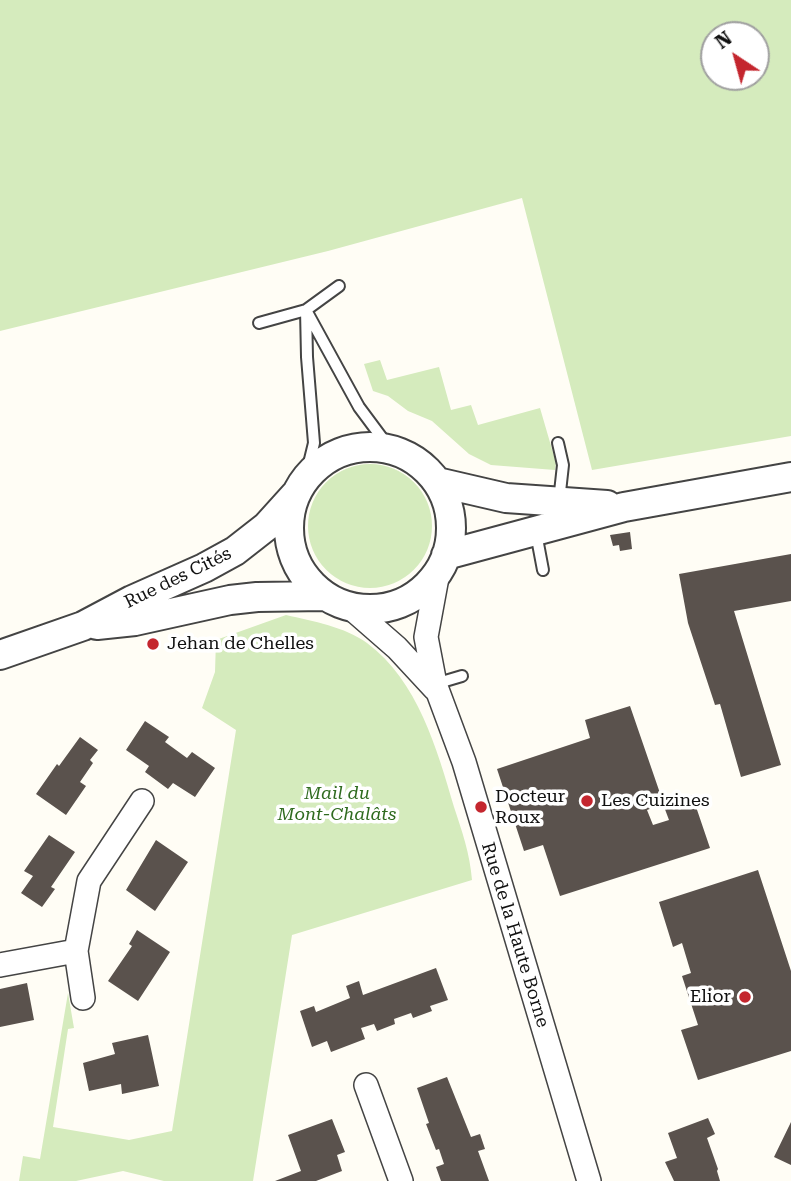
<!DOCTYPE html>
<meta charset="utf-8">
<style>
body{margin:0}
#map{position:relative;width:791px;height:1181px;overflow:hidden;background:#fffdf5;font-family:"Roboto Serif",serif}
canvas{display:block}
.north{position:absolute;left:700px;top:21px;width:70px;height:70px;box-sizing:border-box;background:#fff;border:2px solid #a0a0a0;border-radius:50%;rotate:324deg;font-size:19px;font-weight:700;line-height:28px;text-align:center;color:#111}
.north::after{content:'';display:block;margin:auto;width:24px;height:32px;background:#c4262e;clip-path:polygon(50% 0,100% 100%,50% 72%,0 100%)}
</style>
<div id="map">
<canvas width="791" height="1181"></canvas>
<div class="north">N</div>
</div>
<script>
const c = document.querySelector('canvas').getContext('2d');
c.lineJoin = 'round';
function paint(path, color) { c.fillStyle = color; c.fill(path, 'evenodd'); }
function stroke(path, color, width, dash) { c.strokeStyle = color; c.lineWidth = width; c.lineCap = dash ? 'butt' : 'round'; c.setLineDash(dash || []); c.stroke(path); }
function label(font, color, halo, rows, align = 'center') {
  c.font = font + ' "Roboto Serif",serif'; c.lineWidth = 7; c.setLineDash([]); c.textBaseline = 'middle'; c.strokeStyle = halo; c.fillStyle = color; for (const [text, x, y, turn = 0] of rows) {
    c.save(); c.translate(x, y); c.rotate((+turn || 0) * Math.PI / 180); c.textAlign = isNaN(turn) ? turn : align; if (halo) c.strokeText(text, 0, 0); c.fillText(text, 0, 0); c.restore();
  }
}
paint(new Path2D(`
 M0,0H791V436L592,470L522,198L328,251L0,331ZM714,35H756V77H714Z
 M380,360L387,380L439,367L451,410L471,405L478,425L540,408L556,463L555,470L491,465L469,454L432,421L408,411L388,396L373,391L364,364Z
 M308 526a62 62 0 1 1 124 0a62 62 0 1 1-124 0Z
 M286,615C313,621 345,627 367,643C418,681 437,749 454,807C462,831 470,854 472,880L292,935L253,1181H164L123,1171L76,1181H19L23,1156L40,1159L68,993L74,1028L68,1029L53,1127L129,1140L172,1131L236,730L202,708L215,672L216,640Z`), '#d5ebbd');
paint(new Path2D(`
 M630,532L632,549L620,551L619,545L613,546L610,535Z
 M791,554V601L734,611L781,765L741,777L720,704L715,705L688,623L679,574Z
 M630,706L662,799L665,798L668,802L692,795L710,848L560,896L543,845L524,851L497,769L590,738L585,720ZM663,804L669,820L653,825L647,810Z
 M145,721L169,737L165,742L187,758L192,752L215,768L195,797L173,783L168,789L145,772L149,766L126,750Z
 M80,737L98,750L90,760L93,763L80,782L86,786L66,815L36,794L57,764L59,766Z
 M49,835L75,852L51,887L55,889L42,907L21,893L33,876L24,871Z
 M156,840L188,862L155,911L126,890Z
 M758,870L791,971V1051L698,1080L681,1030L698,1025L682,976L691,973L682,943L673,947L659,902Z
 M137,930L170,952L138,1001L108,981L132,946L129,944Z
 M436,968L448,1000L430,1006L432,1011L413,1018L411,1013L394,1019L395,1024L377,1031L374,1024L361,1028L365,1039L331,1052L327,1041L312,1047L300,1011L314,1006L316,1012L350,998L346,986L359,981L363,995Z
 M27,983L34,1020L0,1027V989Z
 M148,1035L159,1086L122,1094L121,1084L89,1091L83,1063L115,1054L112,1043Z
 M447,1077L471,1137L480,1134L485,1149L478,1151L489,1181H441L436,1167L444,1164L439,1149L436,1150L426,1124L429,1123L417,1088Z
 M708,1118L715,1134L707,1138L718,1169L717,1171L720,1181H674L665,1162L677,1158L668,1133Z
 M332,1119L345,1152L337,1155L342,1171L316,1181H275L301,1171L288,1135Z
 M791,1122V1165L774,1157Z`), '#5a524d');
const service = new Path2D(`
 M307,312L359,407L391,450
 M259,323L306,310L339,286
 M558,443L563,465L559,501
 M305,480L314,443L307,357L306,310
 M536,533L543,570
 M435,684L462,676`);
const minor = new Path2D(`
 M438,572L426,637L435,684L464,762L589,1181
 M350,607L397,648L435,689
 M76,951L83,998
 M0,965L76,951L89,881L142,801
 M366,1085L401,1181`);
const tertiary = new Path2D(`
 M289 528a81 81 0 1 1 162 0a81 81 0 1 1-162 0Z
 M437,482L506,498L607,505
 M446,555L624,507L791,477
 M97,625L135,621L230,600L257,597L325,596
 M0,655L83,626L132,600L204,568L235,551L267,526L295,495`);
stroke(service, '#444', 14);
stroke(minor, '#444', 26);
stroke(tertiary, '#444', 32);
stroke(service, '#fff', 10);
stroke(minor, '#fff', 23);
stroke(tertiary, '#fff', 28);
for (const [x, y, r, color] of [
 [153,644,7,"#c4262e"],
 [587,801,7,"#c4262e"],
 [481,807,7,"#c4262e"],
 [745,997,7,"#c4262e"]
]) { const dot = new Path2D(); dot.arc(x, y, r, 0, 2 * Math.PI); c.fillStyle = color; c.fill(dot); stroke(dot, '#fff', 2.5); }
label('18px', '#111', '#fff', [
 ["Rue des Cités",178,578,-26],
 ["Rue de la Haute Borne",515,935,73]
]);
label('18px', '#111', '#fff', [
 ["Jehan de Chelles",167,644],
 ["Docteur",495,797],
 ["Roux",495,818],
 ["Les Cuizines",601,801],
 ["Elior",731,997,"right"]
], 'left');
label('italic 18px', '#2f6b1f', '#fff', [
 ["Mail du",337,794],
 ["Mont-Chalâts",337,815]
]);
</script>
